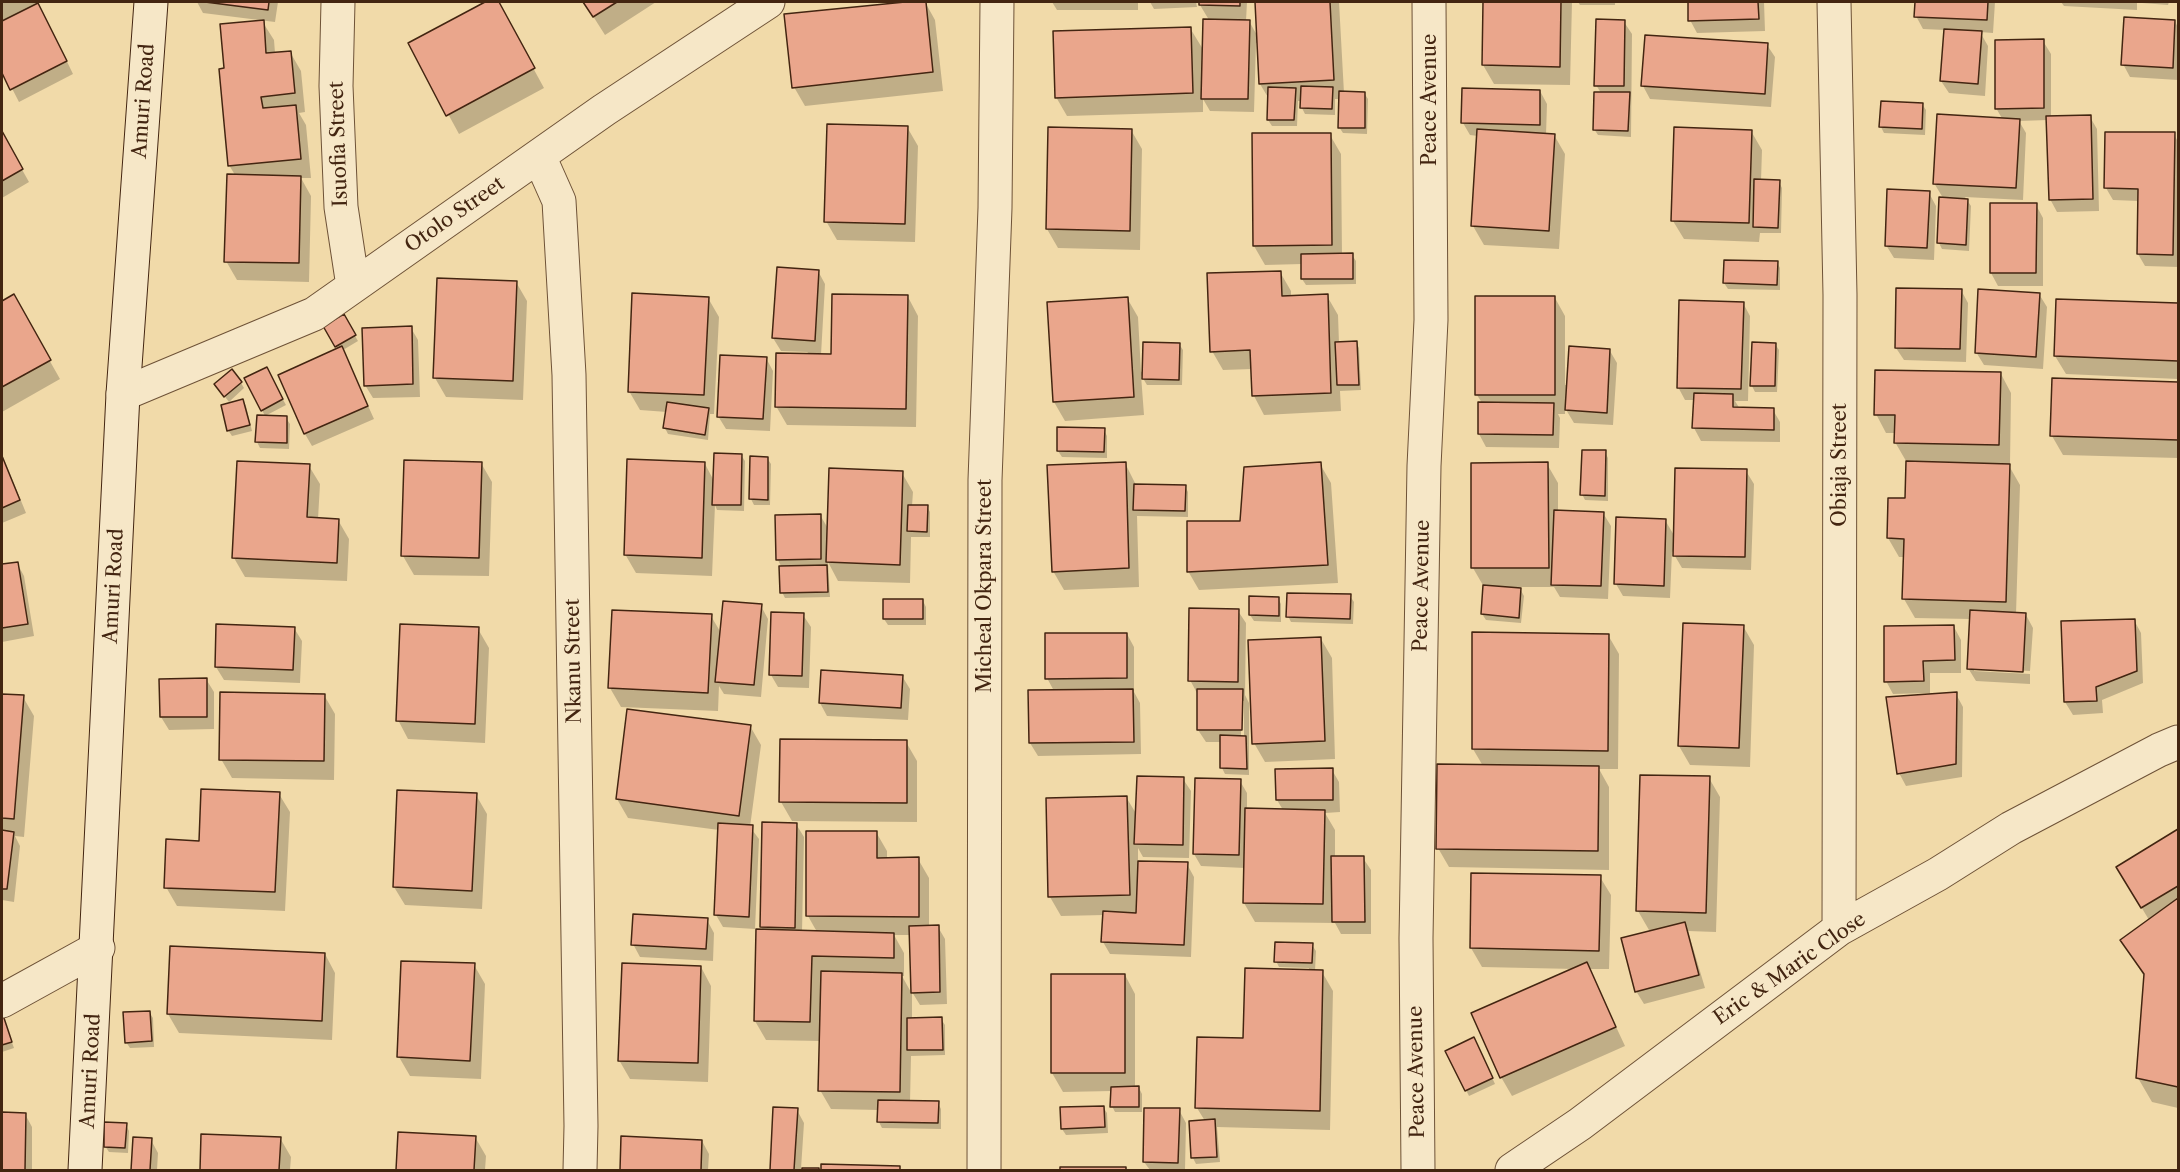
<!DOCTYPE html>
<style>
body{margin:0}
#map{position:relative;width:2180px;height:1172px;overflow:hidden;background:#f1daa9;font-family:"Libre Caslon Text",serif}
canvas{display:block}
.frame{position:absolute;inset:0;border:3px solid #432511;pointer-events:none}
</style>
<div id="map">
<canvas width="2180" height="1172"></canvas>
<div class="frame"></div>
</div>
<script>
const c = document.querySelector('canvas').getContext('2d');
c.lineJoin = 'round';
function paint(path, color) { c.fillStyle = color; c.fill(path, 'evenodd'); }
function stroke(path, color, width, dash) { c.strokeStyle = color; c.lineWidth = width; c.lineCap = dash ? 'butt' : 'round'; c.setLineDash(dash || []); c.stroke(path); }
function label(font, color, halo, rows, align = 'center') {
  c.font = font + ' "Libre Caslon Text",serif'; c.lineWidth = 4.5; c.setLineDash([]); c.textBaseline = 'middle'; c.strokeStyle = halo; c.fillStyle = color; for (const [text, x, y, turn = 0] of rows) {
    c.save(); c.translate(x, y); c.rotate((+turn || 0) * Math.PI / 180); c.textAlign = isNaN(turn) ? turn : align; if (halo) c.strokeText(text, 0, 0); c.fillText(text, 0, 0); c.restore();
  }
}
paint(new Path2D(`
 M2,2H38L73,74L19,102L2,69Z
 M197,2H278L275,22L203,13Z
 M488,2H497L544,88L459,134L410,44Z
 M584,2H656L605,35Z
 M925,2L935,20L943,91L805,106L794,87L786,16Z
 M1052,2H1138V10H1057Z
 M1150,2H1196L1197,7L1154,9Z
 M1200,2H1247L1246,21H1249L1258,37L1256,2H1339L1344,93H1364L1368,99L1367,134L1343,133L1339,127L1340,99H1335V115L1305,114L1302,108V101H1298L1297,126H1272L1268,120L1269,99L1260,84L1258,43H1256L1254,112L1210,111L1203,99V112L1067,116L1056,97L1190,28L1204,51L1209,20L1200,5Z
 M1484,2H1572L1570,85L1494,84L1483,65Z
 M1578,2H1615V5H1580Z
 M1689,2H1764L1765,31L1697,33L1690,20Z
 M1917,2H1995L1993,33L1980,32L1988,46L1985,96L1949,93L1941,81L1945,30L1923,29L1916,16Z
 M2061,2H2137V10L2064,6Z
 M2141,2H2169L2168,5L2142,3Z
 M262,21L274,40L275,53L290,52L301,71L305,112L299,113L306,125L311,178H301L311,196L309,282L237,280L226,261L235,175L229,165L226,70Z
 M2175,21L2178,28V80L2130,77L2123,64Z
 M1624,22L1632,34L1631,137L1598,135L1594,129L1601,93L1596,85Z
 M2043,41L2051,54V118L2090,117L2097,129L2099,211L2057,212L2050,199L2048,120L2019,121L2026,133L2023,200L1965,197L1971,206L1969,251L1942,249L1939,243L1943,198L1934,183L2003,120L1996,108Z
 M1767,45L1775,57L1771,107L1650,99L1643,86Z
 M1540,91L1547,104L1546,135H1554L1565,154L1559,249L1484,245L1473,226L1478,136L1470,135L1463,123Z
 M1922,104L1926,110L1925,135L1884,133L1881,127Z
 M907,127L918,146L915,242L837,240L826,221Z
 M1131,130L1142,149L1140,250L1058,248L1047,229Z
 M1751,131L1762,150L1761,181L1779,182L1782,188L1781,233H1760L1759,242L1684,239L1673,221Z
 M2,134L29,182L2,198Z
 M2174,134L2178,142V267L2145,266L2138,254L2139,201L2113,200L2106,188Z
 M1330,135L1341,154L1342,255H1352L1356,261V284L1306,285L1302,279V264L1265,265L1254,246Z
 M1929,193L1936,206L1934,260L1894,258L1886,245Z
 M2036,205L2043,218V286H1998L1991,273Z
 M1777,262L1780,268V290L1728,289L1724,283Z
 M818,271L825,284L821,355L833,356L908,297L918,316L916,427L787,425L776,406L808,352L781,351L773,338Z
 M1280,272L1291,291V297L1327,296L1338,315L1339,343L1356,342L1359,348L1361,390L1340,391L1341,411L1264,415L1254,396L1252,369L1223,370L1212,351Z
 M516,282L527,301L523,400L446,397L435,378Z
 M1961,290L1968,303L1966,362L1904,360L1896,348Z
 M2039,294L2047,307L2043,369L1984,365L1976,352Z
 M13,296L60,379L2,412V303Z
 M708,298L719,317L714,414H710L708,440L668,434L665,428L667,412L640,410L629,391Z
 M1127,298L1138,317L1141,372L1179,344L1183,350L1182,385H1147L1141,375L1144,415L1065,421L1054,402Z
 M1477,298H1555L1565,316V385H1568L1610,351L1617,363L1613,425L1574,423L1565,408V414H1558L1560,418L1559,448L1486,447L1479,434L1482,403L1477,395Z
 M2057,300L2178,305V379L2066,374L2055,356Z
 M1743,303L1750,316L1748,401H1735L1740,409L1773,410L1780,422V442L1701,441L1694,428L1695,400H1685L1678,387Z
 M343,316L358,341L343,350L374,419L312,446L305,434L338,350L325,327Z
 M411,328L418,340L420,397L373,398L365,385Z
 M1775,344L1779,350L1777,392H1755L1752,386Z
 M766,358L773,371L770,431L726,429L718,416Z
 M266,369L286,405L265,416L262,410Z
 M2001,374L2011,393L2010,464H2008L2020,485L2016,614L2026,615L2033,628L2030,671L1974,668V671L2030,674V684L1976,681L1968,668L1971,619L1915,618L1904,599L1905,557H1899L1888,538L1907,500L1906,461L1895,442L1896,433H1886L1876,414Z
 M2053,380L2178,384V458L2063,455L2052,436Z
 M241,383L244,388L229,402L220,390Z
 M243,400L246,406L252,431L232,436L228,430Z
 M286,418L290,424L289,449L260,448L257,442Z
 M1104,430L1107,436V458L1062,457L1058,451Z
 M1605,452L1608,458V501L1585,500L1582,494Z
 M2,454L26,513L2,523Z
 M741,455L745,461L744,511L717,510L715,505L712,576L636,573L625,554L705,464L714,481Z
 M767,458L771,464L770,505H754L751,499Z
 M481,463L492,482L489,576L414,575L403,556Z
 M1125,463L1136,485L1185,486L1188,492V517L1137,516L1139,587L1064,590L1053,571Z
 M1320,464L1331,483L1338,583L1199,590L1188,571L1242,522Z
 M1547,464L1558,483V512L1603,513L1611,526L1608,599L1560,597L1554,587H1519L1524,596L1521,623L1486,620L1482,614L1484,587L1473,568Z
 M309,466L320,484L318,519L338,520L349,539L347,581L245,577L234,558Z
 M1746,471L1754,484L1751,570L1682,568L1672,551L1670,598L1623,596L1616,584L1665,520L1675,537Z
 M902,473L913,492L912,506H927L930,512V537H911L910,583L838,581L828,562L830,597L785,598L782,592L781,566L778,560L776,516L820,515L829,530Z
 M17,563L24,576L34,636L2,642V566Z
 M1350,596L1354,602L1353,624L1291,622L1288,616Z
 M1278,598L1281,604V622L1254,621L1250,615Z
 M923,601L926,607V625H888L884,619Z
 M761,606L768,619L761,697L724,694L719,686L718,711L621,707L610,688L711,616L721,633Z
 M1238,611L1246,623L1245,695L1249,703V775L1225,774L1222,768V742H1206L1198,730L1197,693L1190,680ZM1241,701H1244V737H1241Z
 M803,615L811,627L809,688L778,687L771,675Z
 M2134,620L2141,633L2143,683L2102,700L2103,713L2073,715L2065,702Z
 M218,625L294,628L302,641L300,683L224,680L216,667Z
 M1743,626L1754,645L1750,767L1690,765L1679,746Z
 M1954,627L1961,640V673H1930V693L1893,694L1886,681Z
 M478,629L489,648L485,743L408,739L398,720Z
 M1127,634L1134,647V692L1140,703L1141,754L1038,756L1030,743L1054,691L1047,678Z
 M1608,635L1619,654L1618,769H1599L1609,787V870L1449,867L1438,848L1483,766L1473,749Z
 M1321,639L1332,658L1335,759L1265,762L1254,743Z
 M822,672L902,676L910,689L908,720L827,716L820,703Z
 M206,679L214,692V729L169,730L161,717L160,680Z
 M1956,694L1963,707L1962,777L1906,786L1899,773Z
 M2,695L23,697L34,716L24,837L15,836L20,846L14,902L2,900Z
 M324,695L335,714L334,780L232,778L221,759Z
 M750,726L761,745L750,827L759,839L755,929L723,927L716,915L719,830L628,818L617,799Z
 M906,742L917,761V822L792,821L781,802Z
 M1277,770H1332L1339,782L1340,812L1325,813L1335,830V858H1363L1371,870V934H1341L1335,923L1255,922L1244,903L1245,868L1201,866L1194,854L1240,781L1247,793V809L1283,810L1277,800Z
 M1709,778L1720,797L1716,932L1688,931L1705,988L1644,1004L1636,991L1655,930H1649L1638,911Z
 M1183,779L1191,791L1189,858L1143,857L1138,848V862L1187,864L1194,877L1191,957L1110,954L1103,942L1104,915L1061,916L1050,897L1126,797L1137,815Z
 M279,794L290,812L285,911L177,906L166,887L201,842Z
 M476,795L487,814L482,909L405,905L394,887Z
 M796,824L804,837L802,932H817L808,916L807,832H876L887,851V859H918L929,878V927H938L945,939L947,1004L920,1005L912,992L910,935H894L904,953V976H902L912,994V1019H941L945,1025V1055L911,1056L910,1102L938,1103L941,1109V1129L882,1128L879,1122V1110L831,1109L820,1090L821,1041L766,1040L755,1021L764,931L761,927Z
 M2178,831V1108L2152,1102L2138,1078L2145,978L2122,940L2149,920L2118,868Z
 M1473,874L1600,877L1611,895L1609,969H1589L1625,1046L1512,1096L1501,1077L1575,969L1482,967L1471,948Z
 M707,920L714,933L713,961L640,957L633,944Z
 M1312,945L1316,951L1315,971L1322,972L1333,991L1330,1130L1217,1127L1220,1162L1196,1164L1193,1158L1190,1122L1205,1121L1197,1108L1309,971V968L1279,967L1276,961Z
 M325,954L335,973L332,1040L179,1033L168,1014Z
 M474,965L485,984L481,1079L410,1076L399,1057Z
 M701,967L711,986L708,1082L630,1079L619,1060Z
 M1125,975L1135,994V1088H1139L1142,1094V1112H1115L1112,1106V1091L1063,1092L1052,1073Z
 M149,1012L153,1018L154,1047L130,1048L126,1042Z
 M2,1015L14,1048L2,1052Z
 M1477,1045L1495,1084L1469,1096L1447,1052Z
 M1103,1107L1107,1113L1108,1133L1066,1135L1062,1129Z
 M774,1108L797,1110L804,1123L801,1169L819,1170H771Z
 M1179,1110L1186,1123L1185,1170H1150L1144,1162Z
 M2,1113L25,1114L32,1127V1170H2Z
 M126,1125L129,1131L128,1153L109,1152L105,1146Z
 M399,1133L475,1137L486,1156L485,1170H397Z
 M202,1135L280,1138L291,1157L290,1170H201Z
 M622,1138L702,1141L709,1154L708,1170H621Z
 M134,1139L151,1140L158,1153L157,1170H132Z
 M822,1166L899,1168L901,1170H822Z
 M1062,1168L1125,1169L1127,1170H1061Z`), '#0003');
const building = new Path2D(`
 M205,2H269L268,10Z
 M485,2H499L535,68L446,116L408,43Z
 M583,2H617L593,17Z
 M905,2H926L933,72L792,88L784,14Z
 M1199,2H1240V6L1199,5Z
 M1255,2H1330L1334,80L1259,84Z
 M1483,2H1561L1560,67L1482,65Z
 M1688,2H1758L1759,19L1688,21Z
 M1915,2H1988L1987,20L1914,17Z
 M38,3L67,61L10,90L2,73V21Z
 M2124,17L2175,20L2173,68L2121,65Z
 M1203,19L1250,20L1248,99H1201Z
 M1596,19L1625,20L1624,86H1594Z
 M264,20L266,53L291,51L295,93L261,97L263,108L296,105L301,159L228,166L219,69L224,68L220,24Z
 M1191,27L1193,93L1055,98L1053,31Z
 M1944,29L1982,31L1978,84L1940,81Z
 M1645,35L1768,43L1765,94L1641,86Z
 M2044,39V108L1995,109V40Z
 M1301,86L1333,87L1332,109L1300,108Z
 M1268,87L1296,88L1294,120H1267Z
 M1462,88L1540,90V125L1461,123Z
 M1339,91L1365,92V128H1338Z
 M1594,92H1630L1628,131L1593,130Z
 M1881,101L1923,103L1922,129L1879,127Z
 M1937,114L2020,119L2016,188L1933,184Z
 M2091,115L2093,199L2049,200L2046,116Z
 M827,124L908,126L905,224L824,222Z
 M1048,127L1132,129L1130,231L1046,229Z
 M1674,127L1752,130L1749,223L1671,221Z
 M1477,129L1555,134L1549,231L1471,226Z
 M2,131L23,169L2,181Z
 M2105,132H2175L2173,255L2137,254L2138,189L2104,188Z
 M1252,133H1331L1332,245L1253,246Z
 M227,174L301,176L299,263L224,262Z
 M1754,179L1780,180L1778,228L1753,227Z
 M1887,189L1930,191L1927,248L1885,246Z
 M1939,197L1968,199L1966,245L1937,243Z
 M1990,203H2037L2036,273H1990Z
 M1353,253V279H1301V254Z
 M1724,260L1778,261L1777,285L1723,283Z
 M777,267L819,270L815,341L772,338Z
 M1281,271L1282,296L1328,294L1331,393L1252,396L1250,350L1210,352L1207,273Z
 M437,278L517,281L513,381L433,378Z
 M1896,288L1962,289L1960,349L1895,348Z
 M1978,289L2040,293L2036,357L1975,353Z
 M632,293L709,297L704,395L628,392Z
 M14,294L51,360L2,387V301Z
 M832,294L908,295L906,409L775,407L776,353L831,354Z
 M1475,296H1555V395H1475Z
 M1128,297L1134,397L1053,402L1047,302Z
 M2056,299L2178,303V361L2054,356Z
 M1679,300L1744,302L1741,389L1677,388Z
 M344,314L356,335L335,347L323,326Z
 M412,326L413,384L364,386L362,328Z
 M1357,341L1359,385H1337L1335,342Z
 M1143,342L1180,343L1179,380L1142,379Z
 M1752,342L1776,343L1775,386H1750Z
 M342,346L368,406L304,434L278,375Z
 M1569,346L1610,349L1607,413L1565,410Z
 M720,355L767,357L763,419L717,417Z
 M267,367L283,399L261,411L244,378Z
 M232,369L242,382L224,397L214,384Z
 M1875,370L2001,372L1999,445L1894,443L1895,415H1874Z
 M2052,378L2178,382V440L2050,436Z
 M1694,393L1733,394V407L1774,408V430L1692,428Z
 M243,399L250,425L227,431L221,405Z
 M667,402L709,408L705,435L663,428Z
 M1478,402L1554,403L1553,435L1478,434Z
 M257,415L287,416V443L255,442Z
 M1057,427L1105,428L1104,452L1057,451Z
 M1582,450H1606L1605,496L1580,495Z
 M714,453L742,454L741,505H712Z
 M2,456L20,500L2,508Z
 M750,456L768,457V500L749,499Z
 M627,459L705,462L702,558L624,555Z
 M404,460L482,462L479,558L401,556Z
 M237,461L310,464L307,517L339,519L337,563L232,558Z
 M1906,461L2010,464L2006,602L1902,599L1904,539L1887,538L1888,498H1905Z
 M1126,462L1129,568L1052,572L1047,465Z
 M1321,462L1328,565L1187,572V521H1240L1244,467Z
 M1548,462L1549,568H1471V463Z
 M829,468L903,471L900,565L826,562Z
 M1675,468L1747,469L1745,557L1673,556Z
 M1134,484L1186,485L1185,511L1133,510Z
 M908,505H928L927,532L907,531Z
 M1554,510L1604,512L1601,586L1551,585Z
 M821,514V559L776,560L775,515Z
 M1616,517L1666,519L1664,586L1614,584Z
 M18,562L28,624L2,628V564Z
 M827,565L828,592L780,593L779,566Z
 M1483,585L1521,588L1519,618L1481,614Z
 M1287,593L1351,594L1350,619L1286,617Z
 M1249,596L1279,597V616L1249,615Z
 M883,599H923V619H883Z
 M723,601L762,604L754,685L715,682Z
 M1189,608L1239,609L1238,682L1188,681Z
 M612,610L712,614L708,693L608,688Z
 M1970,610L2026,613L2023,672L1967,669Z
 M771,612L804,613L802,676L769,675Z
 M2135,619L2137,671L2096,687L2097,701L2064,702L2061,621Z
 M1683,623L1744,625L1739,748L1678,746Z
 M216,624L295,627L293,670L215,667Z
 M400,624L479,627L475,724L396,721Z
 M1954,625L1955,660L1923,661L1924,681L1884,682V626Z
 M1472,632L1609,634L1608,751L1472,749Z
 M1045,633H1127V678L1045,679Z
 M1321,637L1325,741L1252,744L1248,640Z
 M821,670L903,675L901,708L819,703Z
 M207,678V717H160L159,679Z
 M1133,689L1134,742L1029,743L1028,690Z
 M1197,689H1243L1242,730H1197Z
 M220,692L325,694L324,761L219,760Z
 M1957,692L1956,764L1897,774L1886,697Z
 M2,694L24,695L14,819L2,818Z
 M627,709L751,725L739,816L616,799Z
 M1220,735L1246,736L1247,769L1220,768Z
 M780,739L907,740V803L779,802Z
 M1437,764L1599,766L1598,851L1436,849Z
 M1333,768V800H1276L1275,769Z
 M1640,775L1710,776L1706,913L1636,911Z
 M1137,776L1184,777L1183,845L1134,844Z
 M1195,778L1241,779L1239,855L1193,854Z
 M201,789L280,792L275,892L164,888L166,839L199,841Z
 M397,790L477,793L472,891L393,887Z
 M1127,796L1130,895L1048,897L1046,798Z
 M1245,808L1325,810L1323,904L1243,903Z
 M762,822L797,823L795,928L760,927Z
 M718,823L753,825L749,917L714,915Z
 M2178,829V886L2141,908L2116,867Z
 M2,830L14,832L7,889H2Z
 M806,831H877V858L919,857V917L806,916Z
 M1331,856H1364L1365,922H1332Z
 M1138,861L1188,862L1184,945L1101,942L1103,911L1136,913Z
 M1471,873L1601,875L1599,951L1470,948Z
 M2178,898V1087L2136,1078L2144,974L2120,940Z
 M633,914L708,918L706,949L631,945Z
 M1685,922L1699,975L1635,992L1621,938Z
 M939,925L940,992L911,993L909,926Z
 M756,929L894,933V958L812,956L810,1022L754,1021Z
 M1275,942L1313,943L1312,963L1274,962Z
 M170,946L325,953L322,1021L167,1014Z
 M401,961L475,963L470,1061L397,1057Z
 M1587,962L1616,1027L1500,1078L1471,1013Z
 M622,963L701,966L698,1063L618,1061Z
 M1245,968L1323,970L1320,1111L1195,1108L1197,1037L1243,1038Z
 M821,971L902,973L900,1092L818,1091Z
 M1051,974H1125V1073H1051Z
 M150,1011L152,1041L125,1043L123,1012Z
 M2,1012L12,1042L2,1045Z
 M942,1017L943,1050H907V1018Z
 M1474,1037L1493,1078L1465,1091L1445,1051Z
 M1139,1086V1107H1110L1111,1087Z
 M878,1100L939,1101L938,1123L877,1122Z
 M1104,1106L1105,1127L1061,1129L1060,1107Z
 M773,1107L798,1108L794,1170H770Z
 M1144,1108H1180L1178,1163L1143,1162Z
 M2,1112L26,1113L25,1170H2Z
 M1215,1119L1217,1157L1191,1158L1189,1121Z
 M104,1122L127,1123L125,1148L104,1147Z
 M398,1132L476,1136L474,1170H396Z
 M201,1134L281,1137L279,1170H200Z
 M621,1136L702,1140L701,1170H620Z
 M133,1137L152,1138L150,1170H131Z
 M821,1164L900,1166V1170H821Z
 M1060,1167H1126V1170H1060Z
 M802,1168H819V1170H802Z`);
paint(building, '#eaa68c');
stroke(building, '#432511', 1.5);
const minor = new Path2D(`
 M338,2L336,86L341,207L353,286
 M1834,2L1840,295L1839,929
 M539,156L559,201L569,375L581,1126L580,1170
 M123,394L314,314L604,110L768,2
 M2,1001L98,948
 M984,1170L985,480L995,208L997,2
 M1418,1170L1416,938L1424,466L1431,320L1429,2
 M1512,1170L1580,1124L1839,929L1938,874L2011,828L2159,750L2178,742`);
const secondary = new Path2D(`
 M85,1170L123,394L151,2`);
stroke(minor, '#6e5237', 35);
stroke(secondary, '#432511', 35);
stroke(minor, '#f6e7c7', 33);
stroke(secondary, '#f6e7c7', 33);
label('20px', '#432511', '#f6e7c7', [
 ["Peace Avenue",1430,100,-90],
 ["Amuri Road",144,101,-86],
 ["Isuofia Street",339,144,-92],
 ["Otolo Street",455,215,-35],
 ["Obiaja Street",1840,465,-90],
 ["Amuri Road",114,586,-87],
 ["Micheal Okpara Street",985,586,-90],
 ["Peace Avenue",1422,586,-89],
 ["Nkanu Street",574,661,-91],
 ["Eric & Maric Close",1790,969,-35],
 ["Amuri Road",91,1071,-87],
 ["Peace Avenue",1417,1072,-91]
]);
</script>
